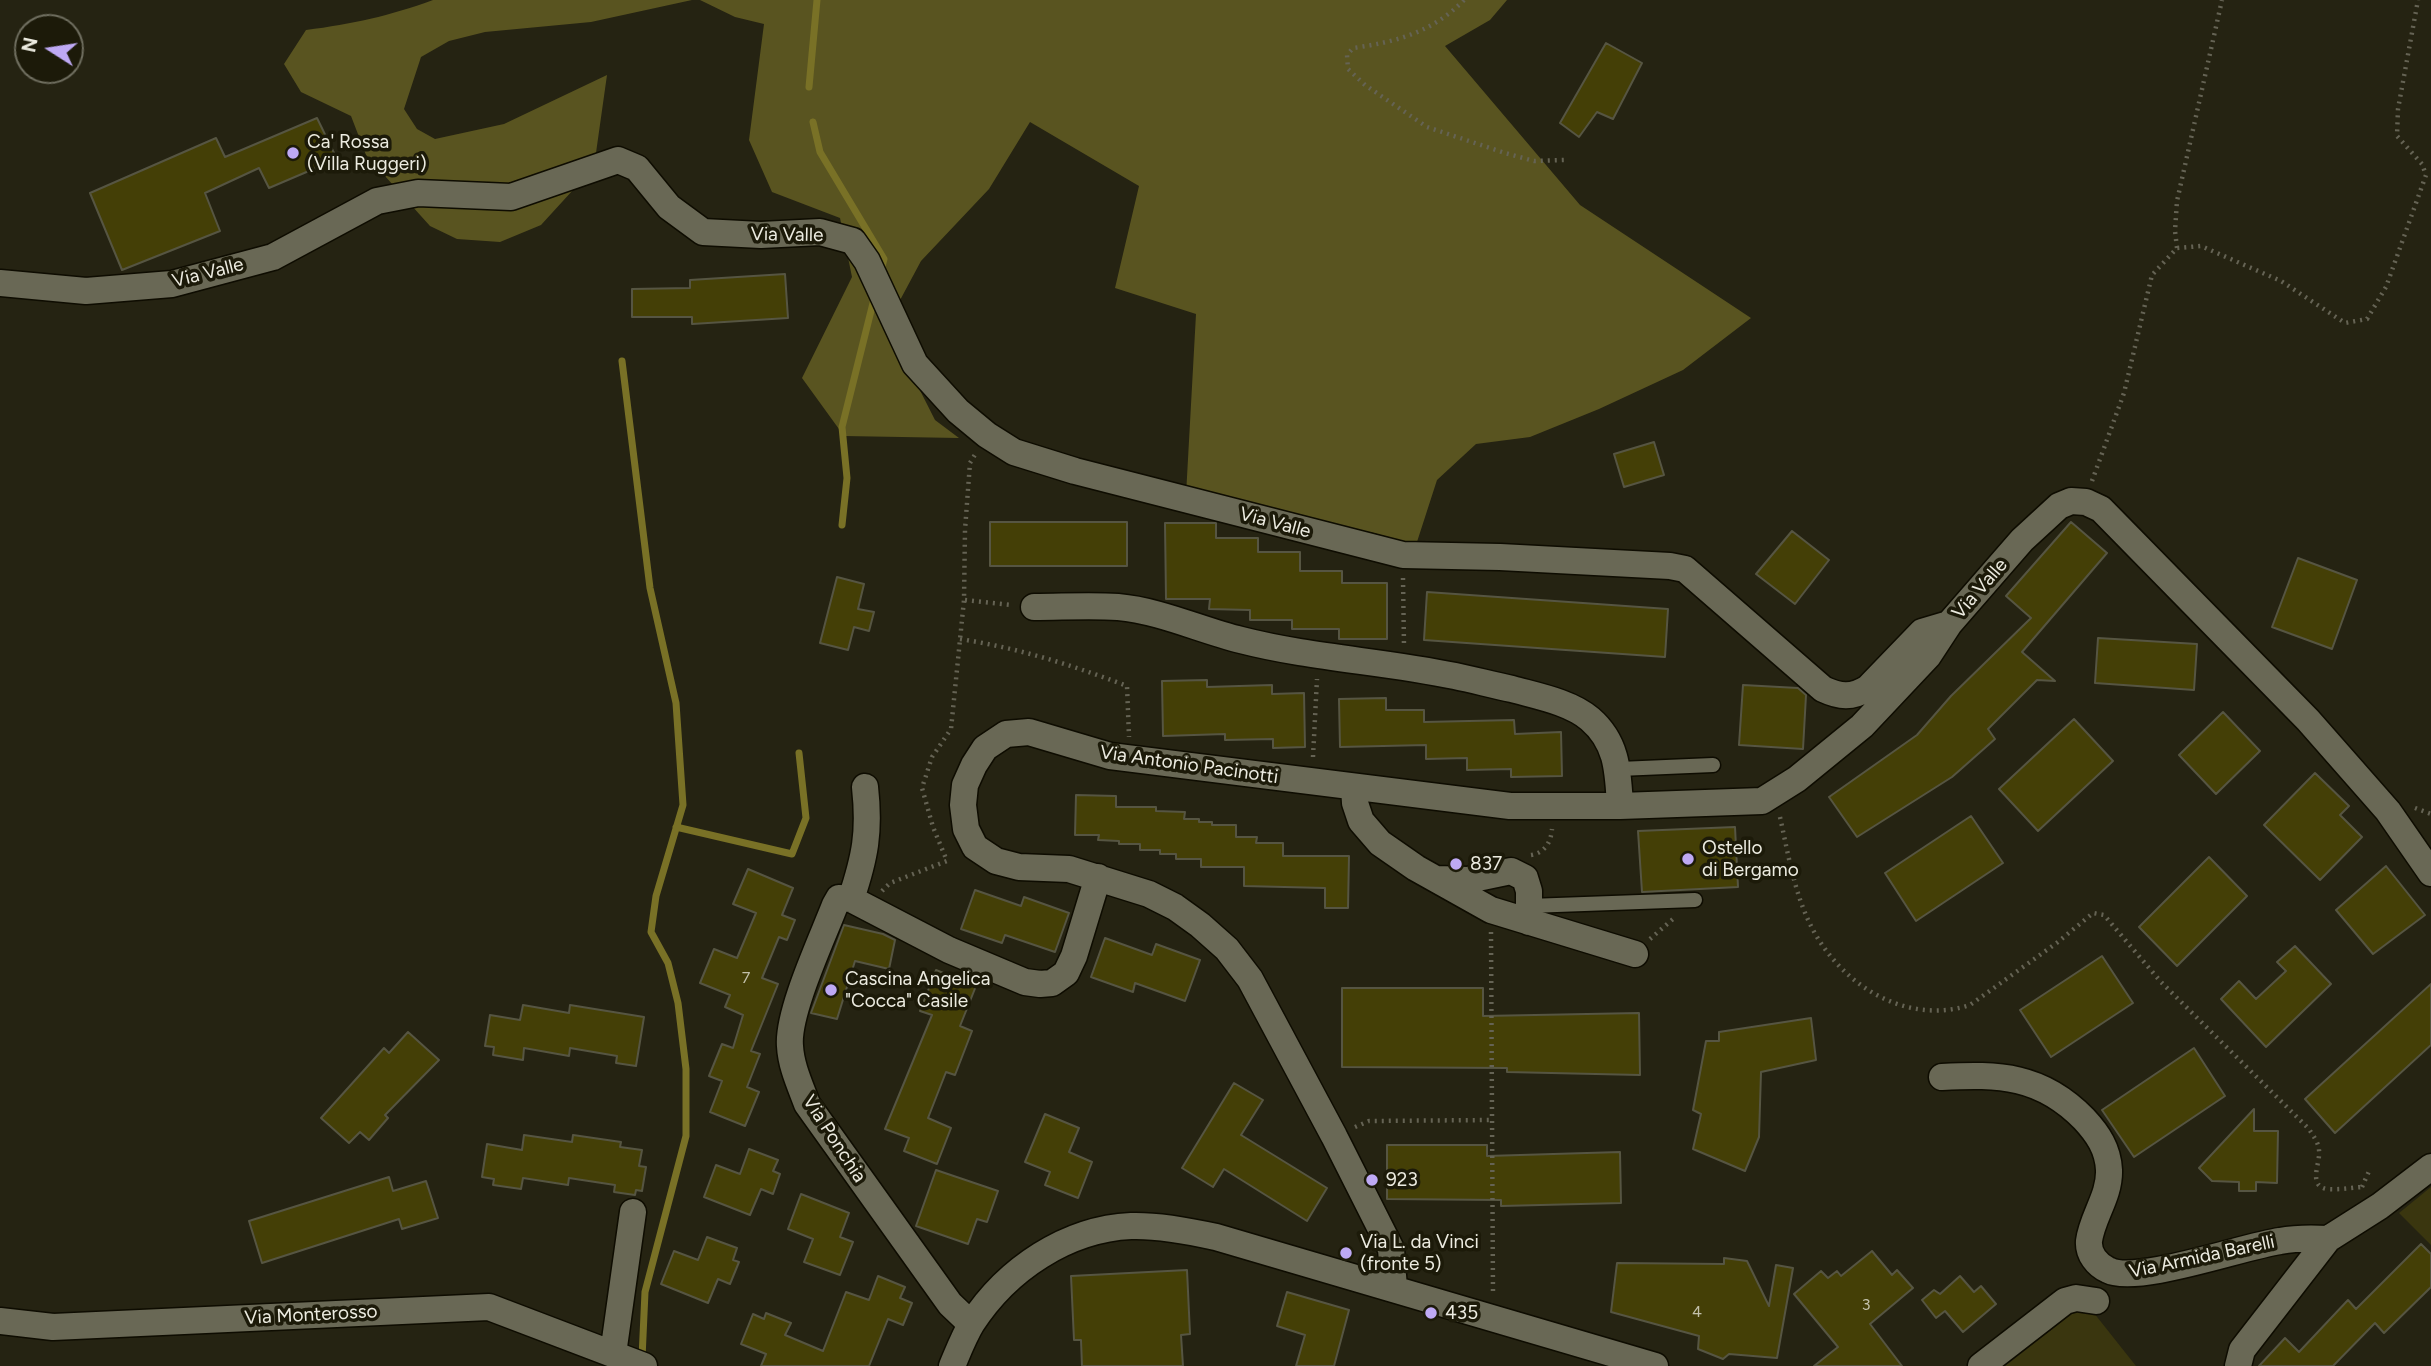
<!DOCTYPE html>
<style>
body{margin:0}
#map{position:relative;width:2431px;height:1366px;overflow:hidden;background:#252312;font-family:Figtree,sans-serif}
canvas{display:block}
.north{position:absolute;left:14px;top:14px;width:70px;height:70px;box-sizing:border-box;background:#1c1a09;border:2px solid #6f6e5f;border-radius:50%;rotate:282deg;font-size:19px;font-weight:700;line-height:28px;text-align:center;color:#ecebe0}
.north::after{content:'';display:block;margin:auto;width:24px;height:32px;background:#bea9f4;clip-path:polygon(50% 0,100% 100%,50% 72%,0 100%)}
</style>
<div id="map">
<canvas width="2431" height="1366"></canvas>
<div class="north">N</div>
</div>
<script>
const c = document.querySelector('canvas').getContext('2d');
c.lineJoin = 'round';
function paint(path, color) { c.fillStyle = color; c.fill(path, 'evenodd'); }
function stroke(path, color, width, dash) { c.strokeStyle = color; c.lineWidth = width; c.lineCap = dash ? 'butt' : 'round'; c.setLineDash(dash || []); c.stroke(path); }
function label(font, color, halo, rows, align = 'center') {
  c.font = font + ' Figtree,sans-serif'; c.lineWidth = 7; c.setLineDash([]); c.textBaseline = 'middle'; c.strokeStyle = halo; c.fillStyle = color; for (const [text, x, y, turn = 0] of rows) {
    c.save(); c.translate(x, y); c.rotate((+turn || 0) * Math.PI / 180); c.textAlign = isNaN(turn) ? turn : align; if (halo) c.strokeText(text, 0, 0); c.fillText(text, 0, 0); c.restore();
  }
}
paint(new Path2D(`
 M2431,1187V1245L2399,1213Z
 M2086,1303L2136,1366H2005Z`), '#3a360f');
paint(new Path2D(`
 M433,0H692L591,22L485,32L449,41L421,57L404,109L417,129L435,139L504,124L607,75L594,167L541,225L500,242L457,239L430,226L366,155L351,116L301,92L284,64L306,30C353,24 389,16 433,0Z
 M700,0H1507L1490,20L1445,46L1580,205L1751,318L1683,370L1599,409L1530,437L1476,444L1437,480L1416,545L1370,532L1314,528L1186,495L1196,314L1115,288L1139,186L1030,122L989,189L921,261L891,317L894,339L935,420L959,438L844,436L802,378L852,277L840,218L772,192L749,140L764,24L735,17Z`), '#595420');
stroke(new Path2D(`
 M809,87L817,0
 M813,122L820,152L884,259L881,270
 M622,361L650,588L676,703L683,805L656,896L651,932L668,963L678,1003L686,1069V1136L645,1292L642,1358
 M842,525L847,478L842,427L875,295
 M676,827L792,854L806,818L799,753`), '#797126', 7);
const building = new Path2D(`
 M1606,43L1642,63L1613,119L1597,112L1579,137L1560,123Z
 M317,118L337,159L269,188L259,168L205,193L220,231L122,270L90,193L216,138L225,157Z
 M785,274L788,318L692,324V317H632V289L690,288V280Z
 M1654,442L1664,475L1624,487L1614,454Z
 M990,522H1127V566H990Z
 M2071,522L2107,553L2022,652L2055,681L2037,680L1988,729L1995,739L1952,777L1857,837L1829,797L1917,735L1951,696L2031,618L2006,596Z
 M1165,523H1216V538H1258V552H1300V571H1342V583H1387V639H1339V629H1292V620H1250V610L1209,609L1210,599H1166Z
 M1792,531L1829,560L1795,604L1756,574Z
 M2298,558L2357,580L2332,649L2272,627Z
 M837,577L864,584L858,609L874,612L869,631L854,627L848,650L820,643Z
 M1427,592L1668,609L1665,657L1424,640Z
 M2098,638L2197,644L2194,690L2095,683Z
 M1207,680V687L1272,685V694L1304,693L1305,747L1273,748V739L1225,740V734L1163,736L1162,681Z
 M1743,685L1798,688L1806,695L1803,749L1739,745Z
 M1386,698V710H1424V722L1514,720L1515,734L1561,732L1562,776L1511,777V769L1467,770V758L1426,759V745L1340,747L1339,699Z
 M2223,712L2260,751L2216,794L2179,755Z
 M2074,719L2113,761L2038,831L1999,789Z
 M2315,773L2349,806L2340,815L2362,837L2320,880L2264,825Z
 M1076,795L1116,796V807H1156V811L1185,812L1184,819H1199V822H1212V825H1236V837H1257L1256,843H1283V856H1349L1348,908H1325V888L1244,886V867H1201V859H1176V854H1160V850H1140V844H1119V841L1098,840L1099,835H1075Z
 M1971,816L2003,863L1916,921L1885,873Z
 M1735,827L1738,887L1642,892L1638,831Z
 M2209,857L2247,896L2177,966L2139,927Z
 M2386,866L2425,915L2373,954L2336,910Z
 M748,869L793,888L782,915L795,920L787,940L779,937L762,978L778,984L751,1051L760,1054L747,1087L759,1092L745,1126L710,1112L722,1081L709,1076L722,1044L733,1048L743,1015L725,1007L730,995L700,983L714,949L737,958L756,913L733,904Z
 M975,890L1021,906L1024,897L1069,913L1055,952L1005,935L1002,943L961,929Z
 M844,925L883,934L895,940L889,969L855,961L837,1019L811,1013Z
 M1105,938L1152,955L1156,944L1200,960L1185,1001L1135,983L1133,992L1091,977Z
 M2295,946L2331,984L2266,1047L2221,999L2239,981L2256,999L2286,971L2277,962Z
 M2102,956L2133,1003L2051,1057L2020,1010Z
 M936,970L976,986L960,1026L972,1031L955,1075L946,1072L928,1118L951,1128L937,1164L904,1151L909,1138L885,1129L932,1015L920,1011Z
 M2431,984V1045L2335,1133L2305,1099Z
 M1342,988H1483V1016L1639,1013L1640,1075L1507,1072V1068L1342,1067Z
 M523,1005L569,1013L570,1005L644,1017L636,1066L616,1063L617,1056L570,1048L569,1056L524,1048L523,1060L493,1055L494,1047L485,1046L490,1015L520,1020Z
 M1811,1018L1816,1060L1761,1072L1759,1137L1745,1171L1693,1149L1701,1114L1693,1110L1706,1041H1719V1032Z
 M408,1032L439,1060L385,1115L388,1118L369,1140L360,1132L349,1143L321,1118L384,1048L389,1053Z
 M2194,1048L2225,1096L2134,1157L2102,1110Z
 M1234,1083L1263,1100L1241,1135L1327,1188L1307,1221L1224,1169L1213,1187L1182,1168Z
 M2254,1109V1131H2278L2277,1183L2256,1182V1191H2239V1182L2212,1181L2199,1168Z
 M1045,1114L1079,1128L1069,1152L1092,1162L1078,1198L1045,1185L1050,1172L1025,1162Z
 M524,1135L572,1142L573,1135L621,1142L620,1147L642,1150L639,1166L646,1167L642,1191L636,1190L635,1195L614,1192L615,1185L569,1178L568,1185L523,1178L521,1189L493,1185L494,1179L482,1177L487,1144L522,1150Z
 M1387,1145H1487V1156L1620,1152L1621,1203L1501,1206V1200L1387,1199Z
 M749,1149L778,1160L773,1171L780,1174L773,1194L761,1189L750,1215L704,1197L716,1165L740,1174Z
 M936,1170L998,1191L987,1222L977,1219L968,1244L916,1226Z
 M389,1177L393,1191L426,1181L438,1218L402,1229L399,1219L262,1263L249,1221Z
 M801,1194L849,1213L840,1237L853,1242L840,1275L804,1262L813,1239L788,1229Z
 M707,1237L737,1248L733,1260L739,1262L730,1284L718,1279L708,1303L661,1284L674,1251L698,1260Z
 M2421,1244L2431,1254V1287L2384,1333L2375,1323L2333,1366H2259L2285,1338L2299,1352L2348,1300L2356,1309Z
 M1872,1251L1892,1275L1897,1270L1913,1288L1870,1324L1902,1366H1814L1838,1347L1794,1294L1821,1271L1828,1278L1837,1271L1841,1276Z
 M1724,1258L1747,1261L1769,1306L1776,1265L1793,1268L1777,1358L1729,1354L1723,1359L1698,1349L1699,1336L1611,1312L1617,1263L1724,1264Z
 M1187,1270L1190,1334L1181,1335L1183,1366H1082L1081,1340H1074L1071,1276Z
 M878,1276L905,1287L900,1298L912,1303L903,1325L888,1319L869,1366H761L766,1354L741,1344L753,1314L764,1319L766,1313L791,1323L785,1335L823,1351L846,1292L869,1300Z
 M1960,1276L1974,1292L1981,1286L1996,1304L1963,1332L1945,1311L1936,1318L1922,1300L1934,1290L1940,1294Z
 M1287,1292L1349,1310L1334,1366H1296L1305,1335L1277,1326Z`);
paint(building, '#443f06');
stroke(building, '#565542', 2);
const lane = new Path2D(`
 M1619,769L1713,765
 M1529,906L1695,900`);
const street = new Path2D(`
 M0,283L86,291L172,284L273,257L377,201L418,193L511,197L618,160L637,168L669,207L703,232L761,235L820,232L853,241L867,261L915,364L958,411L987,435L1014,452L1075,471L1403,555L1500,557L1670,566L1685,569L1823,689C1840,697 1852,698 1868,688L1922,632L1949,624
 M1034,607C1062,607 1090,605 1118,607C1161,611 1200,630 1241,640C1311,658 1384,661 1455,676C1474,680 1493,685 1512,689C1537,696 1570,702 1590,719C1618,743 1618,773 1620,806
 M1354,787L1355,803L1361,821L1380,843L1416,868L1491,910L1635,954
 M1437,879L1468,880L1511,871L1525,878L1529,891V922
 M851,899C865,857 870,832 865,787
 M1942,1077C1999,1074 2041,1075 2084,1119C2098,1134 2108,1149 2109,1170C2110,1196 2092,1217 2089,1241C2088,1254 2097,1265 2108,1270C2136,1285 2244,1246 2280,1241C2296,1238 2312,1238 2328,1239
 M1394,1288L1391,1249L1334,1136L1250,979L1227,949L1200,925L1175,907L1149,894L1069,869L1019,867L996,861L975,847L966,829L963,805L965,785L974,765L985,748L1006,734L1029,732L1110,756L1510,806H1620L1762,801L1797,779L1862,726L1928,656L1949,624L2022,540L2059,506L2071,501L2086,502L2101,509L2308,720L2388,811L2431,873
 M0,1321L53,1327L489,1307L644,1366
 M971,1324L950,1304L807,1104C800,1085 791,1066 790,1046C787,1013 822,939 835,905L839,898L851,899L949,950L1025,982L1040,984L1052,983L1066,973L1074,956L1098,877
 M613,1354L633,1212
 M952,1366C958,1352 964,1336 972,1323C1007,1269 1067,1229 1131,1226C1159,1225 1189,1231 1216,1237L1655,1366
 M1981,1366L2065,1301L2076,1298L2096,1301
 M2238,1366L2242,1350L2328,1239L2380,1206L2431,1167`);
stroke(lane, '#0e0c01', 17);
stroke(street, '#0e0c01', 29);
stroke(new Path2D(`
 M1464,0C1433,32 1396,42 1353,48L1347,55L1348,69L1365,85L1427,127L1505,153L1534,161L1564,160
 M2177,248L2175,231L2177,201L2222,0
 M2092,481L2124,393L2152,275L2177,248L2201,246L2281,281L2345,323L2367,319L2386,287L2426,175L2422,164L2397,136L2398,109L2418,0
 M1403,578L1404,646
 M965,600L1012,605
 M960,639C1018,648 1072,665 1127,686L1129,737
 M1313,757L1317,679
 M2415,808L2431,814
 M1780,817C1788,853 1794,892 1811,926C1840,984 1905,1026 1970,1005L2058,942L2093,913L2104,915L2161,982L2309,1129C2313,1136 2318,1141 2319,1150C2321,1162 2307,1186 2327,1189C2338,1190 2350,1188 2362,1187
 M1531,855C1544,853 1551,843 1552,829
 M882,891L890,883L947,861L933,827L922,788L932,757L951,729L964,600L965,530L970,463L976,453
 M1491,932L1493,1294
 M1650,939L1673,919
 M1355,1127L1369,1121L1493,1120
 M2362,1187L2370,1169`), '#656354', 4.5, [2, 5]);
stroke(lane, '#696855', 14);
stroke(street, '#696855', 26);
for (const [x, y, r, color] of [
 [293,153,7,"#bea9f4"],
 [1688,859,7,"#bea9f4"],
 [1456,864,7,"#bea9f4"],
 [831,990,7,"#bea9f4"],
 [1372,1180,7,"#bea9f4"],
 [1346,1253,7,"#bea9f4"],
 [1431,1313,7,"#bea9f4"]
]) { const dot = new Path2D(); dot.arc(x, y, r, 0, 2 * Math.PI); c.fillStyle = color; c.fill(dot); stroke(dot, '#1c1a09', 2.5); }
label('16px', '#c2c0aa', null, [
 ["7",746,978],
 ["3",1866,1305],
 ["4",1697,1312]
]);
label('19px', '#ecebe0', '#1c1a09', [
 ["Ca' Rossa",307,142],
 ["(Villa Ruggeri)",307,164],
 ["Ostello",1702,848],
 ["di Bergamo",1702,870],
 ["837",1470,864],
 ["Cascina Angelica",845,979],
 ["\"Cocca\" Casile",845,1001],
 ["923",1386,1180],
 ["Via L. da Vinci",1360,1242],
 ["(fronte 5)",1360,1264],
 ["435",1445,1313]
], 'left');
label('19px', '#ecebe0', '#1c1a09', [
 ["Via Valle",787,235,1],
 ["Via Valle",208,273,-14],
 ["Via Valle",1275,523,15],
 ["Via Valle",1980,589,-49],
 ["Via Antonio Pacinotti",1189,765,8],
 ["Via Ponchia",834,1139,57],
 ["Via Armida Barelli",2202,1257,-12],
 ["Via Monterosso",311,1315,-3]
]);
</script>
